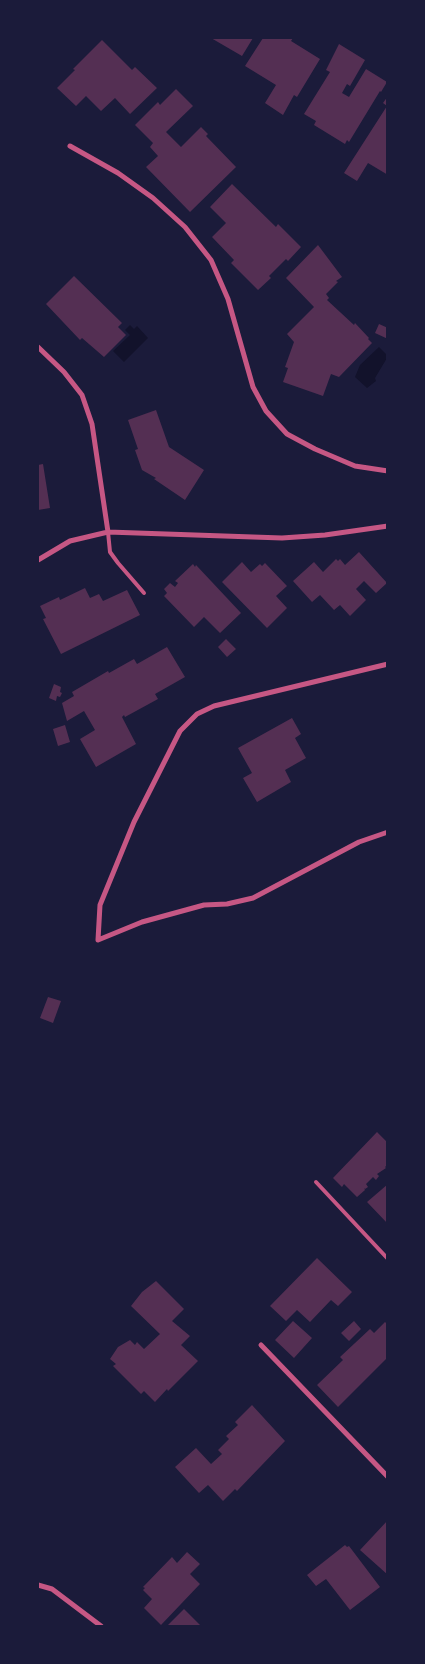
<!DOCTYPE html>
<style>
body{margin:0}
#map{position:relative;width:425px;height:1664px;overflow:hidden;background:#1b1b3a;font-family:"Noto Sans",sans-serif}
canvas{display:block}
.frame{position:absolute;inset:0;border:39px solid #1b1b3a;pointer-events:none}
</style>
<div id="map">
<canvas width="425" height="1664"></canvas>
<div class="frame"></div>
</div>
<script>
const c = document.querySelector('canvas').getContext('2d');
c.lineJoin = 'round';
function paint(path, color) { c.fillStyle = color; c.fill(path, 'evenodd'); }
function stroke(path, color, width, dash) { c.strokeStyle = color; c.lineWidth = width; c.lineCap = dash ? 'butt' : 'round'; c.setLineDash(dash || []); c.stroke(path); }
paint(new Path2D(`
 M130,325L134,329L137,326L148,338L124,362L113,351L130,335L125,330Z
 M379,347L387,355V358L375,378L376,381L367,388L355,377L360,365Z`), '#12122b');
paint(new Path2D(`
 M211,38H253L242,56Z
 M263,38H293L291,41L320,59L297,97L294,95L283,115L265,103L276,85L245,66Z
 M102,40L132,70L135,67L157,88L130,114L115,98L101,111L86,96L76,106L57,88L75,70L73,69Z
 M339,44L365,60L350,86L347,84L342,93L349,97L366,69L387,82L381,92L380,91L349,142L347,140L345,144L314,125L316,121L304,114L330,72L326,70Z
 M176,89L193,106L166,132L181,147L201,127L208,134L206,136L236,167L190,212L146,167L158,156L150,147L153,143L135,125L158,102L160,105Z
 M388,96V175L368,163L357,181L344,173L387,106L383,103Z
 M232,184L276,227L278,224L301,247L288,261L286,259L269,276L271,278L258,290L231,263L234,260L212,237L226,223L210,207Z
 M318,245L342,277L336,281L338,282L326,294L329,298L327,300L354,325L355,323L369,338L368,339L372,343L339,377L331,374L323,396L283,382L288,368L285,367L294,342L287,334L314,307L286,278Z
 M74,276L122,323L118,327L126,335L104,357L82,338L80,340L46,304Z
 M379,324L388,328V339L375,333Z
 M156,410L169,447L204,470L185,500L154,479L156,478L142,470L135,450L138,449L128,420Z
 M43,464L50,508L38,510V465Z
 M359,552L387,583L376,593L364,581L356,589L366,600L350,616L340,605L334,610L320,595L312,602L293,581L314,562L323,572L336,559L338,561L340,559L345,565Z
 M242,562L251,572L260,564L262,566L265,563L287,586L276,596L287,608L267,628L222,582Z
 M193,564L195,567L196,565L241,613L220,633L204,617L194,627L164,596L167,593L164,589L170,583L175,587L178,583L175,581Z
 M85,588L90,598L99,594L103,601L127,590L140,615L61,654L43,619L46,618L40,606L59,597L60,600Z
 M226,639L236,649L227,657L218,647Z
 M167,647L185,677L155,694L158,699L125,717L124,715L122,717L136,744L96,767L80,739L95,730L84,711L67,721L62,703L74,696L72,692L108,671L109,673L134,659L137,664Z
 M54,684L61,687L60,692L62,693L60,697L57,696L56,701L49,698Z
 M292,718L301,734L295,738L306,758L285,770L291,782L257,802L243,778L252,773L238,748Z
 M65,725L70,742L58,746L53,729Z
 M48,997L61,1001L53,1023L40,1018Z
 M377,1132L388,1143V1164L385,1167L386,1168L377,1174L379,1176L376,1180L373,1177L366,1184L368,1187L365,1189L364,1188L365,1190L357,1197L344,1184L342,1187L333,1178Z
 M388,1184V1224L367,1202Z
 M317,1258L352,1292L338,1306L331,1300L310,1322L297,1310L286,1321L270,1306Z
 M156,1281L184,1309L172,1321L190,1336L181,1345L198,1361L168,1391L167,1389L155,1402L144,1391L141,1394L113,1366L116,1364L110,1359L118,1347L130,1340L135,1345L137,1342L144,1349L160,1334L131,1306L142,1292Z
 M293,1321L312,1338L294,1358L275,1340Z
 M354,1321L361,1329L349,1341L341,1333Z
 M385,1322L388,1325V1357L338,1407L317,1385L343,1360L340,1357L370,1329L374,1333Z
 M252,1405L285,1441L237,1491L235,1489L223,1501L208,1485L199,1493L175,1467L196,1448L211,1464L222,1454L218,1450L229,1439L226,1436L238,1425L235,1422Z
 M388,1520V1575L360,1550Z
 M345,1545L347,1547L349,1546L380,1587L350,1610L326,1579L316,1586L307,1575Z
 M187,1552L200,1564L190,1574L200,1584L161,1625L144,1608L152,1599L143,1590L145,1588L143,1587L172,1557L177,1563Z
 M184,1609L201,1626H167Z`), '#542f53');
stroke(new Path2D(`
 M108,532L110,552L118,563L144,593
 M316,1182L388,1259`), '#c65784', 4);
stroke(new Path2D(`
 M70,146L118,173L153,198L185,227L211,260L228,299L253,387L266,411L287,434L315,449L355,466L388,471
 M38,347L64,372L82,395L92,424L108,532
 M38,560L70,541L108,532L282,538L325,535L388,526
 M388,664L214,706L197,714L180,731L134,822L100,905L98,940L142,922L204,905L227,904L253,898L359,842L388,832
 M261,1345L388,1477
 M38,1585L52,1589L101,1626`), '#c65784', 5);
</script>
